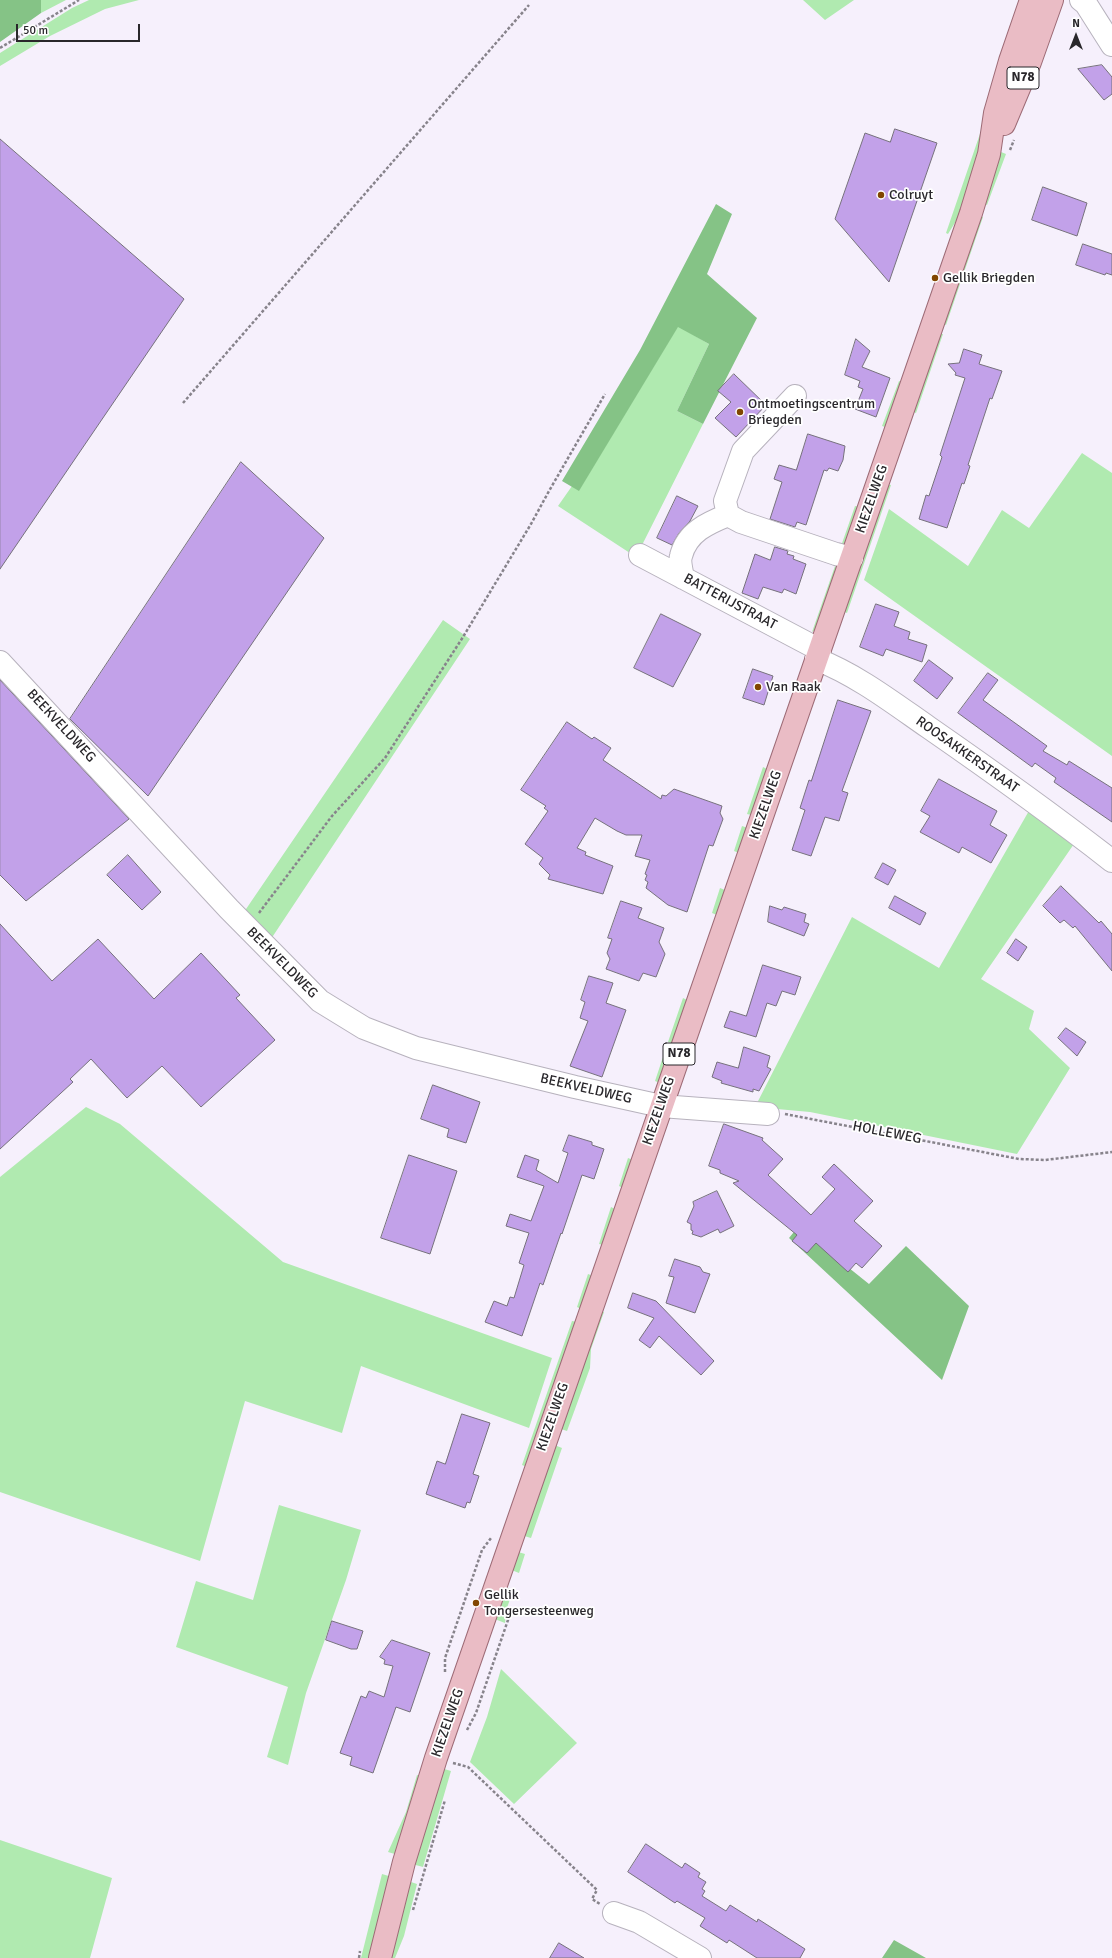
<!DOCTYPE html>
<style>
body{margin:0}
#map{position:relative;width:1112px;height:1958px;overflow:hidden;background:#f6f0fc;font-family:Signika,sans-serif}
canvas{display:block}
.north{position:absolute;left:1056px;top:16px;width:40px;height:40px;-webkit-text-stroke:3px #fff;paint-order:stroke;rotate:0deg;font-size:11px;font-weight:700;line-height:16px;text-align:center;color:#29272b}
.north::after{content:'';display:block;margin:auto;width:14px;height:18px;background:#29272b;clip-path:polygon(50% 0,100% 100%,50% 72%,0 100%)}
.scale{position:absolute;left:16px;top:24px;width:124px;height:18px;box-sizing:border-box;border:2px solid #29272b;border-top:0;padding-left:5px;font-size:12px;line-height:14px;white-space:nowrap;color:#29272b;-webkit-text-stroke:3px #fff;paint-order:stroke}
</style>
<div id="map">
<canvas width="1112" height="1958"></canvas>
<div class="north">N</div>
<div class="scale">50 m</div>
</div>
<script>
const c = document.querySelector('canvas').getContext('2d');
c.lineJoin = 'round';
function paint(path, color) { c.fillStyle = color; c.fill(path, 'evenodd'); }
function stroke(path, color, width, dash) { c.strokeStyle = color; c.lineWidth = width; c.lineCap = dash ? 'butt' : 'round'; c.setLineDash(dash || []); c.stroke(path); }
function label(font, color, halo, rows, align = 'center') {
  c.font = font + ' Signika,sans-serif'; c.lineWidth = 3.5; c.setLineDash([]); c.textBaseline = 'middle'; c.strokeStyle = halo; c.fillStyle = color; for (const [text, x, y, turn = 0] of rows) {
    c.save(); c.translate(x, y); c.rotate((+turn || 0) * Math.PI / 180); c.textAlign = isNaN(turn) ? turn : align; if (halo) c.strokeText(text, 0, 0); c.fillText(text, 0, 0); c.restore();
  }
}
paint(new Path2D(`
 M41,0H66L41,13Z
 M89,0H139L105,9L50,36L0,66V53L72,8Z
 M803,0H854L825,20Z
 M983,125L984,134L964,208L948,234L946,233Z
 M1001,152L1006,154L987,205L982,203L996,160Z
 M977,215L983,217L946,325L944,324Z
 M678,326L709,344L677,411L703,424L636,557L558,506L572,486L579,490Z
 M940,334H943L916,413L911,411Z
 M899,381L903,382L888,428L882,426Z
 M1082,453L1112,473V756L864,580L889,509L968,566L1002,510L1029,528Z
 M886,484L891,485L847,613L842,611Z
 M855,506L860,507L846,551L840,549Z
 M835,566L839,568L819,627L812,632Z
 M443,620L470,639L269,942L244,912Z
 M763,767L767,769L751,815L747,814Z
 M1030,809L1076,841L981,979L1034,1011L1029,1029L1070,1068L1017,1154L810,1112L755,1107L852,917L939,968Z
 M742,826L748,828L739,853L734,851Z
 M720,888L725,890L717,915L712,913Z
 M683,998L687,1000L673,1043L668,1042Z
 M664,1054L669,1056L660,1083L655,1081Z
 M86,1107L120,1124L283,1262L552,1358L529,1428L361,1366L342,1433L245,1401L200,1561L0,1492V1177Z
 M628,1158L633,1160L623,1188L619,1186Z
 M611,1207L615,1209L603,1245L599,1244Z
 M588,1274L593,1276L581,1309L577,1307Z
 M599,1311L604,1312L591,1349L590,1368L567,1431L558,1428Z
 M572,1321L577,1322L527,1467L522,1465Z
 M552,1444L562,1448L531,1538L521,1535Z
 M279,1505L361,1530L346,1580L306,1693L288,1765L267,1757L288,1687L176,1647L196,1581L253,1600Z
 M515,1551L525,1554L519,1573L509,1569Z
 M503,1586L513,1590L507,1608L505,1623L492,1618Z
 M501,1669L577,1743L514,1804L470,1762L487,1717Z
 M441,1768L451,1771L423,1867L412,1864Z
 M417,1775L421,1776L398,1855L388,1852L406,1812Z
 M0,1840L112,1878L90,1958H0Z
 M382,1874L392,1877L372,1958H361Z
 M408,1881L417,1884L404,1936L395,1958H388Z`), '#b0eab0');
paint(new Path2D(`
 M0,0H41V13L0,42Z
 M716,204L732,214L707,274L757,318L703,424L677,411L709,344L678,327L579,491L562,481L640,350Z
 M798,1227L869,1284L906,1246L969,1306L942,1380L789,1238Z
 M894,1940L926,1958H882Z`), '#85c386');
const building = new Path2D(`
 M1102,65L1112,77V94L1104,100L1078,69Z
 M895,129L937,143L889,282L835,219L865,133L890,142Z
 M0,139L184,299L0,569Z
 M1043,187L1087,203L1077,236L1032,220Z
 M1083,244L1112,254V275L1106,273L1105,275L1076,265Z
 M856,339L870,351L862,367L890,378L876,417L855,409L863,389L858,387L860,381L845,375Z
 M964,349L982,355L979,364L1002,371L992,399L990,398L968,465L970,466L964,484L962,483L947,528L919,519L926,495L929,496L942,457L940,455L965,378L955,375L956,373L948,364L959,363Z
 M734,374L766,405L736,437L715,418L731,402L718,391Z
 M808,434L845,446L843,460L838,471L829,468L827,471L824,470L806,525L797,522L795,527L770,519L782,482L774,479L779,465L796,470Z
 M241,462L324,538L148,796L70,719Z
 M677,496L698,506L690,521L679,533L672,545L657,538Z
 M775,547L788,551L787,554L794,556L793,559L806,564L796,594L784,589L782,593L763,587L758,599L742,593L755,554L770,560Z
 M876,604L899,612L894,626L910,632L908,639L927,645L922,662L886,649L883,656L860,647Z
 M661,614L701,634L673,687L634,668Z
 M929,660L953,678L937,699L914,681Z
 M753,669L773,676L764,705L743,698Z
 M988,673L998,680L983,700L1047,746L1043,751L1067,765L1069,761L1112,788V822L1054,782L1056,778L1035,763L1032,767L958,713Z
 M0,680L129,819L26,901L0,875Z
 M838,700L871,711L842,791L848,793L839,821L825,817L811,856L792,850L805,810L800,808L809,780L811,781Z
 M567,722L592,739L594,737L611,748L603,760L661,799L662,795L666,796L674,789L722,806L720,813L723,819L713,846L709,845L687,912L668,905L646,888L648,882L645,880L647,875L645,874L650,860L635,856L642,835H626L617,831L595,818L577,848L586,852L585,855L613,866L603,894L548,879L550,875L539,864L543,858L525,844L548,811L544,808L546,806L521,790Z
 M939,779L997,811L990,825L1007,835L991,863L962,847L959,853L920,832L930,816L921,811Z
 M128,855L161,892L142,910L107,875Z
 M883,863L896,870L888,885L875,878Z
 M1061,886L1099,923L1101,921L1112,934V971L1075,926L1073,928L1064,920L1060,923L1043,906Z
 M895,896L926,913L920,925L889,908Z
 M621,901L642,908L638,918L664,928L659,942L665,954L656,977L643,973L639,981L606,969L610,959L607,953L612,939L608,938Z
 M770,906L782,910L784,907L806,914L804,922L809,924L804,936L768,922Z
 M0,924L52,981L98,939L154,999L201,953L240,995L236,998L275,1040L201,1107L162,1066L127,1098L91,1059L70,1079L73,1082L0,1149Z
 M1016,939L1027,947L1018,961L1007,953Z
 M763,965L801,977L795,995L782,991L776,1006L767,1003L756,1037L724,1027L730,1011L746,1016Z
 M589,976L613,983L606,1003L626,1010L602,1077L570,1066L588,1021L580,1018L585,1002L581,1000Z
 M1066,1028L1086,1042L1077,1056L1058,1038Z
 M744,1047L770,1056L767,1067L771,1069L759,1091L753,1089V1092L721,1083L722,1081L712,1077L717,1062L738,1068Z
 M433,1085L480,1102L466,1143L447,1137L449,1129L421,1119Z
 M724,1124L763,1138L762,1140L783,1159L768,1175L811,1215L835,1189L822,1177L834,1164L873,1201L854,1221L882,1246L862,1268L856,1263L848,1272L816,1243L807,1253L792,1241L797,1235L733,1183L739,1181L720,1173V1170L709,1166Z
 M569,1135L592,1142V1145L604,1149L594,1179L582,1175L562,1234L561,1233L543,1285L540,1283L522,1336L485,1322L494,1301L507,1306L510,1297L514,1298L524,1265L519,1263L529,1233L506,1226L510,1214L531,1221L544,1186L517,1177L525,1155L539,1160L536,1170L558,1183L568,1153L563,1151Z
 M409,1155L457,1171L430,1254L381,1238Z
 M717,1191L734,1226L720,1233L718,1229L701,1237L692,1234L693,1231L691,1230V1224L687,1222L694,1206L693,1202Z
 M675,1259L700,1267L703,1272L710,1274L695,1313L666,1303L674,1277L669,1276Z
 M633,1293L656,1301L714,1361L701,1375L659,1336L650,1348L639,1340L654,1318L628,1308Z
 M462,1414L490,1423L473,1474L479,1476L470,1503L467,1502L465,1508L426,1494L437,1461L445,1464Z
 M332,1621L363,1631L357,1649H351L326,1640Z
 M392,1640L430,1653L410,1712L396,1707L373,1773L350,1765L352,1757L340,1753L361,1696L366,1698L369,1691L384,1697L393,1666L384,1664L385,1660L380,1657Z
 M646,1844L682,1868L685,1863L700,1873L698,1877L706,1882L702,1889L705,1891L702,1896L726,1911L730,1905L757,1922L758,1919L805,1949L800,1958H757L729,1940L727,1943L700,1926L705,1918L677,1901L675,1903L628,1872Z
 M559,1943L584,1958H550Z`);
paint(building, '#c2a1e9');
stroke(building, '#76717c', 1);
const minor = new Path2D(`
 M1081,0L1086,4L1112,45
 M795,396L743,451L725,501L728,515L741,522L836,554L852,558
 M640,555L820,650
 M683,578C682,571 679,562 681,556C687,532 708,523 728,515
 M816,659C857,675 892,702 928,727C990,770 1052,814 1112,861
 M0,662L229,909L320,1001L364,1028L416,1048L575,1087L661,1106L768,1114
 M614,1913L639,1922L700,1958`);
const major = new Path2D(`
 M1004,124L1030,62L1052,0
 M380,1958L404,1862L436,1758L971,213L989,154L995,113L1010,61L1031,0`);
stroke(minor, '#b7b2bd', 24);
stroke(major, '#9d6b76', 24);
stroke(new Path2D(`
 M0,48L79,0
 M1010,150L1014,140
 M183,403L529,5
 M259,913L332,816L385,758L463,637L531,524L549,491L605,394
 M785,1114L1019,1159L1045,1160L1112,1152
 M445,1672V1658L482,1550L491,1538
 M467,1730L476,1713L508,1620L509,1609
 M453,1763L468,1767L597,1890L592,1899L600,1904
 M413,1910L445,1800
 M359,1958L360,1951`), '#87838b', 2.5, [3, 2]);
stroke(minor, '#fff', 22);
stroke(major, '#eabcc5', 22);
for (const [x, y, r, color] of [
 [881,195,4,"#814600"],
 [935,278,4,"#814600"],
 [740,412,4,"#814600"],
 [758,687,4,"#814600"],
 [476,1603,4,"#814600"]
]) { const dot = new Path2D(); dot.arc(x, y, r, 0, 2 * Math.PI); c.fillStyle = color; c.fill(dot); stroke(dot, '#fff', 1.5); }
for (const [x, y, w] of [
 [1023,78,32],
 [679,1054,32]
]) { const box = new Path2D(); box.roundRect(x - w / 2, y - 11, w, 22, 3); c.fillStyle = '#fff'; c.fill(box); stroke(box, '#29272b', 1); }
label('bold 13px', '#29272b', null, [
 ["N78",1023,78],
 ["N78",679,1054]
]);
label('14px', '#29272b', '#fff', [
 ["Colruyt",889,195],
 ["Gellik Briegden",943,278],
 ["Ontmoetingscentrum",748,404],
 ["Briegden",748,420],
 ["Van Raak",766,687],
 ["Gellik",484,1595],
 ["Tongersesteenweg",484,1611]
], 'left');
label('14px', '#29272b', '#fff', [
 ["KIEZELWEG",872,499,-71],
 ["BATTERIJSTRAAT",730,602,28],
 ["BEEKVELDWEG",61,726,47],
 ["ROOSAKKERSTRAAT",967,755,35],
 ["KIEZELWEG",766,805,-71],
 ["BEEKVELDWEG",282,963,45],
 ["BEEKVELDWEG",586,1089,13],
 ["KIEZELWEG",659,1111,-71],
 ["HOLLEWEG",887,1133,11],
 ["KIEZELWEG",553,1417,-71],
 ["KIEZELWEG",448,1723,-71]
]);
</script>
